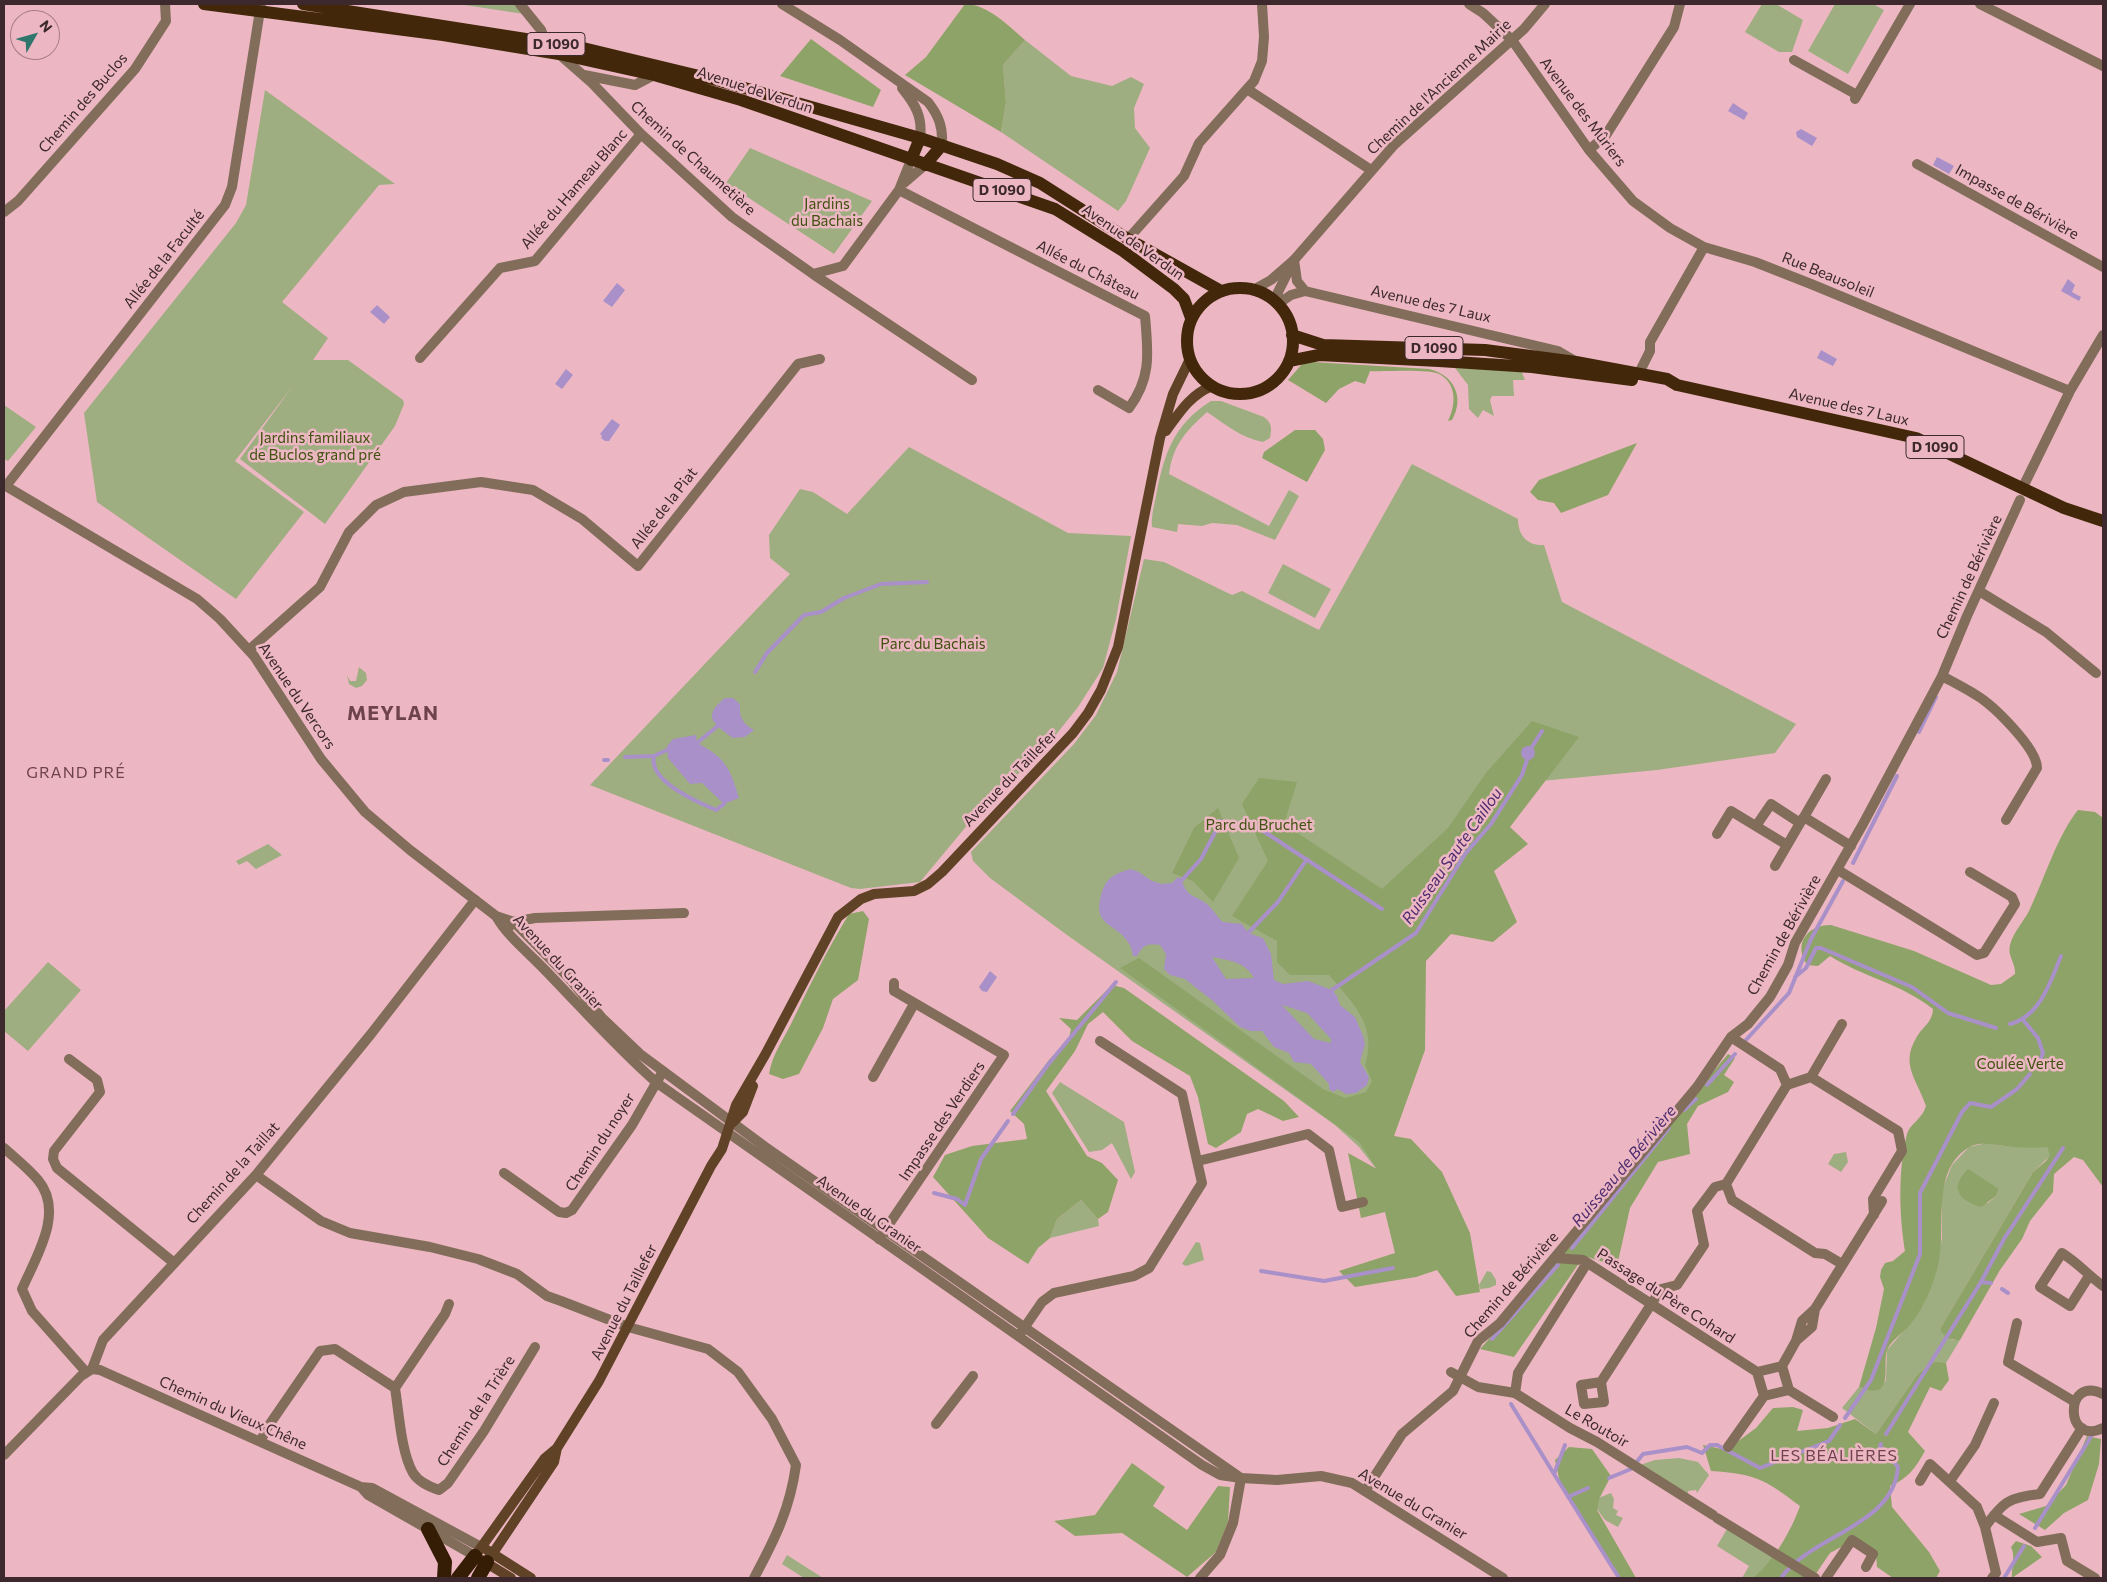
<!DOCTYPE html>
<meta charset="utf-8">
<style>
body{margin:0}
#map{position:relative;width:2107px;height:1582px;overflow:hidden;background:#ecb7c2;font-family:Commissioner,sans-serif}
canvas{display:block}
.frame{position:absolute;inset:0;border:5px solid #3c282d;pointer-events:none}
.north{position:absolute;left:10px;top:10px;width:50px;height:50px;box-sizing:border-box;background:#ecb7c2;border:1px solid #a67e86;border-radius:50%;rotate:52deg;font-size:14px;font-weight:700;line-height:20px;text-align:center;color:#3c282d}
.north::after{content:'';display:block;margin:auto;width:18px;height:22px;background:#2f766d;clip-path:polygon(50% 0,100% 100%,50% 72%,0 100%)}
</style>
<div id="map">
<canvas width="2107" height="1582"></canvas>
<div class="frame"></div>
<div class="north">N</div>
</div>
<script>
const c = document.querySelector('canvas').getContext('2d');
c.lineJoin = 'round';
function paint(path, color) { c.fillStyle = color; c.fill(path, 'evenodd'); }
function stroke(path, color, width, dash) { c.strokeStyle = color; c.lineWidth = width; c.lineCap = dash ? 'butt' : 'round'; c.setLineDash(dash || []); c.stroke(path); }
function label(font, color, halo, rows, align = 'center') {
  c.font = font + ' Commissioner,sans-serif'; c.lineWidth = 5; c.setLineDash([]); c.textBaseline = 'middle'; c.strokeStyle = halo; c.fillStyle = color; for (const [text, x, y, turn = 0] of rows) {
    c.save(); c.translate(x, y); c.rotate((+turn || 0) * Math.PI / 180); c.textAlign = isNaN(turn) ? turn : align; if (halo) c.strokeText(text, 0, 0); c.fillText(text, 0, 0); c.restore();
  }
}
paint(new Path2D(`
 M458,4H515L524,14Z
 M1762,4H1776L1803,20L1792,52H1779L1745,32Z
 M1835,4H1873L1884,10L1848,74L1808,51Z
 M1025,40L1071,76L1112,86L1131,77L1144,84L1134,108L1135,128L1150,148L1126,201L1118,211L1001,132L1006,102L1003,65Z
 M265,90L395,184L379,185L282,302L328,338L313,360H348L403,400L404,404L395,426L325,524L240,459L292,387L235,461L304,512L236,599L97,502L84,413L236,223L246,205Z
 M750,148L872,201L834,254L726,183Z
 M1455,368L1521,370L1525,380H1513L1514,396H1492L1490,400L1494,416L1483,410L1478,418L1469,409L1468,385Z
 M1211,401H1221L1264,417C1272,423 1272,428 1270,438L1263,442C1241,438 1225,424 1207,412C1185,432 1173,445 1169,474L1269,526L1289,490L1299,496L1275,540L1237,525L1212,523L1202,526L1178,524L1177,532L1152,527C1151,517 1154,506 1156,496C1164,454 1173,425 1211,401Z
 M4,405L36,427L8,461L4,459Z
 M909,447L1068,533L1131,536L1116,619L1103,668L1078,707L1046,747L974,817L920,882L860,889L851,888L590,785L790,574L770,558L769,535L800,489L813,492L847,514Z
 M1412,464L1518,519C1518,535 1527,546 1544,545L1562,602L1796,724L1775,753L1657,770L1541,781L1429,926L1378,1171L1359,1147L1335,1125L1067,935L990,878L973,861L971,852L1074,744L1096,715L1117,672L1144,559L1164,562L1232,595L1242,591L1319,630Z
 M1283,564L1331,589L1315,618L1268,593Z
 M359,667L366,673L367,680L362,686L356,688L349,684L347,675L350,681H356Z
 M268,844L282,855L256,869L247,861L239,865L236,861Z
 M48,962L81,990L28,1051L4,1031V1011Z
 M1060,1082L1124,1122L1135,1172L1131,1179L1112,1143L1102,1150L1089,1152L1052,1093Z
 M1986,1143L2005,1146L2047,1147L2051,1155L2033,1172L1940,1329L1952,1340H1960L1946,1363L1917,1375L1876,1434L1842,1408L1859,1387L1866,1390L1882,1387L1886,1380L1887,1350L1908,1326L1924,1303L1942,1239V1190L1952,1165L1969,1147ZM1999,1189L1996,1196L1988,1203C1975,1202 1965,1204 1958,1191Z
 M1846,1152L1848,1162L1841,1172L1828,1164L1834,1154Z
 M1081,1200L1098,1219L1099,1226L1050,1238L1057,1219Z
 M1196,1242L1200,1243L1204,1260L1186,1266L1182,1264Z
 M1487,1271L1491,1272L1496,1280V1285L1489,1288L1480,1289L1479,1285Z
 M1679,1458L1698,1462L1709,1475L1697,1493L1696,1490L1688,1491V1494L1640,1465L1655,1460Z
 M1611,1493L1614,1499L1613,1508L1618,1511L1616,1515L1623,1518L1618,1527L1605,1520L1591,1501Z
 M1727,1529L1777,1560L1766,1578H1742L1749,1566L1717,1546Z
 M787,1555L823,1578H804L782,1564Z`), '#9eae81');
paint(new Path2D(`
 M965,4C987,4 1009,26 1025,40L1003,65L1006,102L1001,132L905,75L926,57Z
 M811,39L881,90L873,107L780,76Z
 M1312,362L1429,369C1454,375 1465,397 1452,420L1448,421C1455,407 1458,386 1441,375C1430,368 1385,372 1370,371L1365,384L1355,381L1339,389L1326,403L1288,380L1302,364Z
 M1295,430H1315L1323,439L1325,450L1307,482L1262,458L1264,452Z
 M1637,443L1608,495L1561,513L1554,503L1538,500L1530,492L1539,480Z
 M1532,721L1579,737L1510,827L1528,844L1494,871L1517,922L1493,942L1451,934L1426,961L1425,1050L1394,1136L1411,1139L1442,1172L1470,1233L1480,1292L1456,1296L1437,1270L1416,1277L1355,1287L1339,1271L1395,1253L1385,1212L1361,1218L1348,1153L1377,1169L1359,1142L1120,968L1139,958L1323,1089L1345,1098L1366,1092L1372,1081L1365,1065C1378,1026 1353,1003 1329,975H1290L1277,962V941L1232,916L1268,861L1242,804L1259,778L1297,782L1284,824L1382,889L1448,828L1486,773Z
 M1218,808L1239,858L1213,902L1193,881L1172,873L1194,828Z
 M2078,810L2095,812L2103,818V1187L2083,1160L2074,1157L2054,1174L2053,1192L2030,1221L2022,1239L2000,1270L1960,1340C1950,1340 1945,1338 1940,1329L2033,1172L2046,1161L2050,1155L2047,1147C2034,1148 2019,1148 2005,1146C1991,1145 1978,1140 1965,1150C1932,1174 1946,1225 1939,1261C1934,1284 1924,1308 1909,1326C1902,1334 1893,1339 1888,1348C1880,1363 1898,1403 1859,1387L1876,1328L1884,1289L1880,1277L1881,1270L1885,1263L1893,1261L1905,1251C1899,1214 1898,1170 1907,1134C1909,1125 1923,1118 1926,1106C1916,1077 1898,1063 1920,1032C1926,1025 1933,1019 1933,1009C1902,984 1863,977 1830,956L1818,966L1807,965C1793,944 1807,925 1831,925L1914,951L1991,985L2001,984L2015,974C2016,963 2007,956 2010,945C2013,933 2023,922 2029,911C2044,880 2057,836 2078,810Z
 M863,911L869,919L858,980L833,999L823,1028L799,1074L783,1079L769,1074C772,1055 782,1042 791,1024C809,987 827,950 849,914Z
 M1112,985L1124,988L1284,1101L1299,1117L1283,1121L1258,1109L1247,1114L1241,1132L1216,1148L1208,1144L1198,1097L1190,1076L1132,1041L1103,1012L1088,1024L1075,1051L1046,1091L1087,1156L1102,1163L1118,1180L1108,1212L1098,1219L1081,1200L1057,1219L1050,1238L1038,1248L1028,1264L988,1238L933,1177L945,1155L972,1146L1027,1139L1024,1124L1010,1111L1049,1060L1069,1038L1071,1029L1059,1018L1077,1020Z
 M1728,1054L1735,1058L1724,1075L1734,1082L1728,1092L1698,1106L1687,1124L1690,1154L1658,1162L1630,1208L1617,1266L1584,1256L1514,1357L1480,1349L1522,1302Z
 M1968,1169L1999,1189L1996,1196L1981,1207C1958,1200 1949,1188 1968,1169Z
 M1935,1362L1946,1363L1949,1380L1941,1391L1930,1387L1908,1432L1925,1451C1916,1467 1908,1479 1890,1486L1892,1507L1929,1552L1940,1571L1936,1578H1893L1877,1567L1876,1555L1856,1539L1830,1553L1813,1578H1753C1774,1561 1791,1531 1800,1506C1764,1479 1756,1474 1711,1471L1703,1445L1726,1450L1756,1428L1773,1408L1793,1407L1803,1410L1797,1431L1828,1428L1855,1419L1876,1434L1917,1375Z
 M2087,1436L2101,1439L2099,1464L2088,1500L2064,1513L2045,1530L2019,1514L2046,1506L2066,1485Z
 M1569,1447L1592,1449L1611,1476L1599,1499L1597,1510L1636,1578H1619L1561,1487L1555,1460Z
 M1132,1463L1165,1487L1153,1506L1187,1530L1218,1486L1230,1487L1228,1522L1216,1552L1187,1577L1122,1533L1075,1536L1054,1521L1095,1515Z
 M2016,1541L2031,1546L2042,1557L2012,1578C2011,1568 2016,1556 2011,1547Z`), '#8ea367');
paint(new Path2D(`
 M1733,103L1748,113L1744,120L1728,111Z
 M1801,129L1817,138L1812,146L1797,137L1796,132Z
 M1937,157L1954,166L1949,174L1933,165Z
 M2068,279L2075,285L2072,292L2081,297L2079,301L2061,291Z
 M617,283L625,290L612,307L603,301Z
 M377,305L390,317L384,324L370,312Z
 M1821,350L1837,359L1833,366L1817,358Z
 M566,369L573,375L562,389L555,384Z
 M612,419L620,425L609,441H605L601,438L602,436L600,434Z
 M725,698H733L740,704C739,717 742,723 754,730L745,737L733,738C714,724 701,717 725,698Z
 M696,735L697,743C726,758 730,768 739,798L724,804L702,783L690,784L668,758L667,746L673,739Z
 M1521 753a7 7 0 1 1 14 0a7 7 0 1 1-14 0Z
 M1130,869L1137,871L1152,881L1162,884L1172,883L1178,877L1182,880C1186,897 1195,895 1207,904C1213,909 1217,917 1223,922L1242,924L1248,933L1263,938L1271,954L1274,980L1283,984L1308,981L1332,990L1337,996L1340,1005L1355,1017L1363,1036L1365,1044L1360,1062L1369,1077L1367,1085L1356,1093L1346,1094L1338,1089L1333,1092L1329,1089V1084L1311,1064L1294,1062L1289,1053L1274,1047L1262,1031H1251L1240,1027L1213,1001L1185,979L1170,975L1164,969L1166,954L1160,945C1148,943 1143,945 1137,956H1133C1132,951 1131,946 1128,942C1115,922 1091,927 1102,892C1107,877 1115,874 1130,869ZM1212,957C1228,960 1246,962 1254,978L1226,979ZM1282,1005L1307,1013L1331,1039V1043L1314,1039Z
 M990,971L997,977L987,992L982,991L979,987Z`), '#a990c9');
stroke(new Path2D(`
 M755,672L767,653L804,615L821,612L844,598L881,584L927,582
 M1919,732L1936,697
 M697,743L719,725
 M1530,750L1542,731
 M654,756L667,750
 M625,757L654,756C648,781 697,802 716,810L724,804
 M604,760H608
 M1251,823L1382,909
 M1853,863L1897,776
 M1182,880L1201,859L1221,821
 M1248,933L1278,902L1307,859
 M1795,977L1806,968L1816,948H1821L1912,987L1948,1013L1996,1028
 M1332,990L1416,933L1465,854L1491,824L1522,775L1528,757
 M2024,1021L2038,1038L2043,1053L2038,1066
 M2010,1024C2040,1016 2050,983 2061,956
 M1745,1041L1789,993L1811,939L1843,881
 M1707,1085L1735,1054
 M1684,1110L1696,1099
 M1013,1114L1047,1066L1116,982
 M934,1193L957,1199L965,1205L981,1159L1008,1121
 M1572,1248L1669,1128
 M1261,1271L1324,1281L1393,1268
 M1981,1282L2004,1239L2063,1148
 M2002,1289L2008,1293
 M1492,1339L1558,1265
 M1511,1404L1554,1474
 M1845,1418L1871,1380L1920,1254V1193L1962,1112L1970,1103L1991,1107L2017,1089L2030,1074
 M1886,1434L1981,1282L1991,1283
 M1565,1445L1554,1474L1619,1578
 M1609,1478L1631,1469L1643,1454L1687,1447L1702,1453L1710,1445H1717L1760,1468L1829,1441L1840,1425
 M1568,1497L1588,1488
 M2035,1528L2092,1435
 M1781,1578C1811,1535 1894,1526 1898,1467L1880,1446L1881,1444
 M2004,1578L2024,1546`), '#a990c9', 4);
stroke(new Path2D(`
 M1451,1372L1478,1387L1515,1393L1570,1428L1597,1442L1713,1515
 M1717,1518L1815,1578`), '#826d5a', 10);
stroke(new Path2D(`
 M520,4L541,30L546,42
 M1469,4L1483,13L1512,40L1589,150L1633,201L1670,228L1704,247L1755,262L1811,284L2070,391
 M560,55L592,83L641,134L732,217L813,274L972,380
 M1794,60L1857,95
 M584,75L635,85L654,75
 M1247,89L1371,170
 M1855,99L1910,4
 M1589,150L1606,135L1674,27L1680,4
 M1917,164L2103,267
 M904,183L925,165
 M899,190L1145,316C1148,352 1152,377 1129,408L1098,390
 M4,212L18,201L135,69L166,21L165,4
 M1128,239L1184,176L1199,143L1254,81L1262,61L1264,37L1262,4
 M1294,260L1297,281L1305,291
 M813,274L843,266L899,190L911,160
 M1278,304L1291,295L1305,291L1558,351L1575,361
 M420,358L500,268L535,261L641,134
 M1639,373L1650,351V342L1704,247
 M6,486L225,205L232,187L261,4
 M2023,487L2070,391L2103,335
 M1979,591L2046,632L2096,673
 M249,650L320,587L349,532L376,505L404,492L481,482L533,490L582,519L638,566L798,364L820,359
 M1942,676C1953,682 1965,688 1976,695C1993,705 2037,748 2037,768L2006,820
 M1826,779L1804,817L1851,846
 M1756,826L1771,804L1800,823
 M1717,834L1731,811L1787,845
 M1775,866L1803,818
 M1838,870L1977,955L1984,953L2015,904L2012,897L1970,872
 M508,928L514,922L535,918L684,913
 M1731,1037L1780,1069L1787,1085
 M69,1059L97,1080L100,1092L54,1151L53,1159L57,1168L173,1262
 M873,1077L914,1004
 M1811,1077L1898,1131L1902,1151L1873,1199L1874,1215
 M4,1148C15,1158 28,1168 38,1180C65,1212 36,1257 22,1289L32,1311L86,1372
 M1198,1161L1308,1134L1329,1150L1342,1207L1363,1202
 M504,1173L559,1212L566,1213L572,1210L632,1125L663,1071
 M256,1175L321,1221L350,1233L430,1247L478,1259L517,1274L547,1296L561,1301L628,1327L708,1349L738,1372L772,1419L796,1465C790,1509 775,1539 754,1578
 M1726,1184L1732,1200L1815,1253L1825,1254L1842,1264
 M879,1239L1004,1055L894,991V983
 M1555,1258L1583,1260L1757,1372
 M2089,1276L2070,1306L2040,1287L2062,1253C2078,1263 2088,1275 2103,1286
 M2017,1323L2008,1362L2075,1402
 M1020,1334L1042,1302L1054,1293L1134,1276L1149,1268L1202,1183L1182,1094L1100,1041
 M1797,1340L1812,1327L1815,1309
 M1782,1366L1796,1341L1802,1321L1815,1309L1882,1201
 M1782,1366L1789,1390L1764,1396L1757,1372Z
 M92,1369L103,1340L256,1175L371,1034L475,900
 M1601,1382L1581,1385L1584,1404L1604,1402L1601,1382L1661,1289L1677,1285L1704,1245L1697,1211L1715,1187L1726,1184L1787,1085L1811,1077L1842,1024
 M395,1388C399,1413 401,1452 413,1473C418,1481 430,1487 439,1490L448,1483L484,1431L535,1347
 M1789,1390L1833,1417
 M1515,1393L1518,1373L1587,1263
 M2103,1394C2064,1374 2064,1447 2103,1428
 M936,1424L973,1376
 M261,1441L265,1431L320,1351L335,1349L395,1388L445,1314L449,1304
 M1728,1447L1764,1396
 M1920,1481L1930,1464L1977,1507L1985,1527
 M1950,1481L1975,1445L1994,1403
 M1365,1491L1402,1434L1453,1391L1478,1341L1500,1323L1697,1087L1731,1037L1748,1024L1770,997L1788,965L1795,943L1863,824L1942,676L1967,616L2020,500
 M1994,1515L2037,1542L2061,1538L2067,1561L2095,1578
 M1200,1578L1220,1555L1233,1523L1241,1478
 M1826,1578L1852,1540L1873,1554L1866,1567
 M1992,1578L1996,1573L1985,1527C2003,1502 2009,1497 2040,1494L2082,1428`), '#826d5a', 10);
stroke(new Path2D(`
 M782,4L840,40L928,102C939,116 943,127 942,145
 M1980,4L2103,66
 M902,88C915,104 923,117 920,138
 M1253,290L1271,280L1294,260L1394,145L1524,29L1545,4
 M1278,304V292L1291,266
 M4,485L197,599L220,619L254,656L321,759L365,812L410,850L496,916L514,922L570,979L602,1018L640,1054L764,1146L1241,1478
 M496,916C508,937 528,952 545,970C582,1008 617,1048 657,1083L1202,1465L1220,1475L1241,1478L1277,1480L1321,1476L1352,1483L1503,1578
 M4,1455L81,1376L92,1369L100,1370L361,1487L372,1488L481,1547
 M361,1487L368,1495L475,1556`), '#826d5a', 10);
stroke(new Path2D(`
 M1166,431C1179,413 1190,395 1212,386
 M732,1123L743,1112L753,1086
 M487,1550L531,1578
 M487,1562L554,1462L557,1448
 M511,1578L475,1556L545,1458L557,1448L599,1381L711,1166L722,1149L736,1105L765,1055L838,917L861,899L874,894L914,891L928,884L942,872L1073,733L1088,713L1101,690L1118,647L1160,438L1173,394L1190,359`), '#604327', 10);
stroke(new Path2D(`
 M204,4L443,35L559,54L654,75L741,100L1055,209L1123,251L1174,289L1184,299L1191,318
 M303,4L583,48L720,81L920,138L997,164L1040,183L1128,239L1221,291
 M911,160L920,138
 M925,165L942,145
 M1187 341a53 53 0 1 1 106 0a53 53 0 1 1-106 0Z
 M1292,335L1323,345L1485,350L1576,362L1667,379L1677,385L1916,438L2064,508L2103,521
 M1289,361L1319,355L1439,361L1532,367L1632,380`), '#42270a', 12);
stroke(new Path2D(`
 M428,1529L445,1562L444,1578
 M458,1578L475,1556
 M478,1578L487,1562`), '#351c05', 14);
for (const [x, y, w] of [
 [556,44,58],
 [1002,190,58],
 [1434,348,58],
 [1935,447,58]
]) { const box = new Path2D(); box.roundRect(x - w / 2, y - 11.5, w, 23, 4); c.fillStyle = '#ecb7c2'; c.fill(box); stroke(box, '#3c282d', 1); }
label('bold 14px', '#3c282d', null, [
 ["D 1090",556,44],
 ["D 1090",1002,190],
 ["D 1090",1434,348],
 ["D 1090",1935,447]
]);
label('15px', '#3c282d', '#ecb7c2', [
 ["Chemin de l'Ancienne Mairie",1439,87,-43],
 ["Avenue de Verdun",755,90,18],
 ["Chemin des Buclos",83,103,-49],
 ["Avenue des Mûriers",1583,112,53],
 ["Chemin de Chaumetière",693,158,42],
 ["Allée du Hameau Blanc",574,189,-49],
 ["Impasse de Bérivière",2017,202,29],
 ["Avenue de Verdun",1133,242,35],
 ["Allée de la Faculté",164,259,-52],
 ["Allée du Château",1088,270,27],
 ["Rue Beausoleil",1828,275,22],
 ["Avenue des 7 Laux",1431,304,13],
 ["Avenue des 7 Laux",1849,407,13],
 ["Allée de la Piat",664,508,-52],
 ["Chemin de Bérivière",1969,577,-65],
 ["Avenue du Vercors",297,696,56],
 ["Avenue du Taillefer",1010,778,-46],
 ["Chemin de Bérivière",1784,935,-61],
 ["Avenue du Granier",558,962,47],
 ["Impasse des Verdiers",942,1121,-56],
 ["Chemin du noyer",600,1142,-57],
 ["Chemin de la Taillat",233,1173,-48],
 ["Avenue du Granier",869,1214,35],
 ["Chemin de Bérivière",1511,1285,-49],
 ["Passage du Père Cohard",1666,1296,33],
 ["Avenue du Taillefer",624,1302,-63],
 ["Chemin de la Trière",476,1411,-57],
 ["Chemin du Vieux Chêne",233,1413,24],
 ["Le Routoir",1597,1426,30],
 ["Avenue du Granier",1413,1504,31]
]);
label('15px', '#40520f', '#ecb7c2', [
 ["Jardins",827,204],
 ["du Bachais",827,221],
 ["Jardins familiaux",315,438],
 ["de Buclos grand pré",315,455],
 ["Parc du Bachais",933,644],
 ["Parc du Bruchet",1259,825],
 ["Coulée Verte",2020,1064]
]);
c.letterSpacing = '1px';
label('16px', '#6f434e', '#ecb7c2', [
 ["GRAND PRÉ",76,773],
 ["LES BÉALIÈRES",1834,1456]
]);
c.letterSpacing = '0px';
label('italic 16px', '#4d2b6f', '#ecb7c2', [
 ["Ruisseau Saute Caillou",1452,856,-55],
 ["Ruisseau de Bérivière",1624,1166,-50]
]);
c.letterSpacing = '1px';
label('bold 20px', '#6f434e', '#ecb7c2', [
 ["MEYLAN",393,713]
]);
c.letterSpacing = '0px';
</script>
